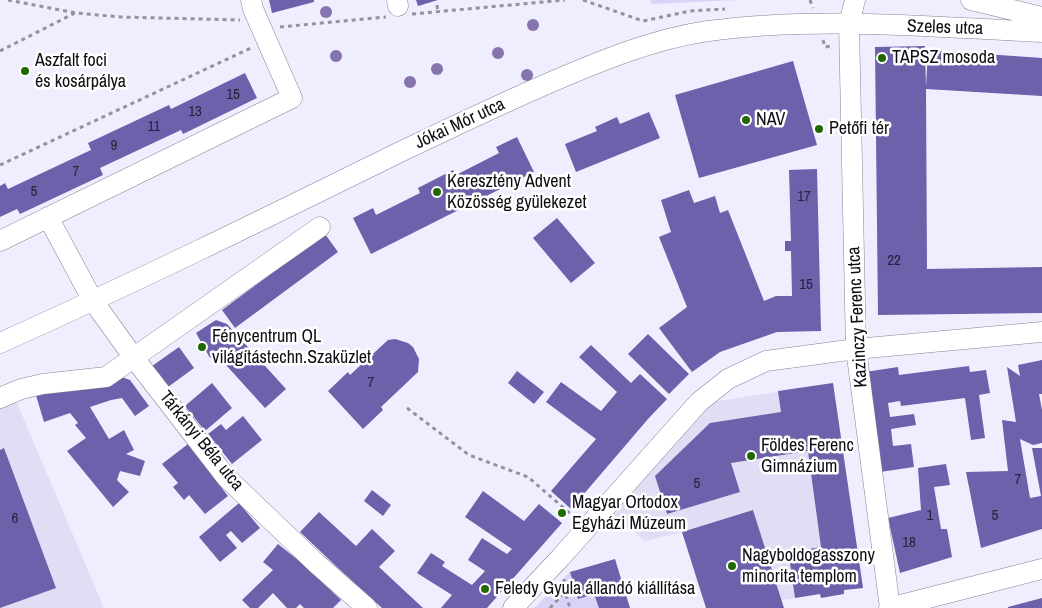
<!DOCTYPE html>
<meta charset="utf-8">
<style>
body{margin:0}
canvas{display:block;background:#efeefe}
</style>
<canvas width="1042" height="608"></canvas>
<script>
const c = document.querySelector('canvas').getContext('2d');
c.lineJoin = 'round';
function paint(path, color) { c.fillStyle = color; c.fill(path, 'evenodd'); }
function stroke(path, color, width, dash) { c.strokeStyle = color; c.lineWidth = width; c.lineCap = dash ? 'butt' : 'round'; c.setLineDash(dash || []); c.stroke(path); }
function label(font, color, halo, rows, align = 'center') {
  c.font = font + ' "Archivo Narrow",sans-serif'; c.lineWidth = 5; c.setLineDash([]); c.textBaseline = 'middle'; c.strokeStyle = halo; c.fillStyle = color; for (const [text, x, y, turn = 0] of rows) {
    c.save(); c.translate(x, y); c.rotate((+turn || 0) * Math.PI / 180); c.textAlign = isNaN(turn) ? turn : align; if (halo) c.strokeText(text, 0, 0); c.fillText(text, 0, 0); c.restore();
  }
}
paint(new Path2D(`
 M833,383L863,588L844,590V594L832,596L821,598L820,594L782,600L753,510L682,532L645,541L609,511L706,403Z
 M14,396L104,608H0V402Z`), '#dfdef4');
paint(new Path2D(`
 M651,0H739L651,4Z
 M570,572L578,598L594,594L599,608H534Z`), '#d7d4f7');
paint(new Path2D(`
 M269,0H314V2L272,13Z
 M416,0H438L418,6Z
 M925,46L926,87L928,50L1042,58V96L926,89L927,269L1042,267V313L878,315L875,47Z
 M793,61L817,145L699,178L675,95Z
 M245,73L257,98L183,134L181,130L100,168L103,175L20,214L17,209L0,217V186L5,183L8,189L91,150L88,143L169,105L171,109Z
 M649,112L660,138L576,172L565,144L597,131L595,127L617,117L620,124Z
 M517,137L534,172L371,254L353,218L373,208L376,215L420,193L418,188L453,170L456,175L499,153L496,147Z
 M817,169L821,331L777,332L720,352L692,372L659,328L687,307L659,237L671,232L661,200L689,190L694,203L715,196L720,213L728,210L764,301L776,296H792L791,251H785V241H791L789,170Z
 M557,218L595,263L571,283L533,238Z
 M325,234L338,252L235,328L222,310Z
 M216,320L227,324L286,389L265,408L216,354L210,358L196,333Z
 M648,334L689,374L669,394L628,354Z
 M395,339L408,343L413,347L419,359L418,372L381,407L383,410L363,429L328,391L348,372L350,375L388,340Z
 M591,345L631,383L640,374L667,399L648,419L571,509L551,491L596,439L546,402L561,382L601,411L617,392L579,357Z
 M179,347L194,368L168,387L152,366Z
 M1042,360V394H1039L1042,410V443L1033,445L1020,439L1030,498L1041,496L1032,448H1042V529L981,548L966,472L1008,471L1002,420L1016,422L1007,367L1020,376L1018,365Z
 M969,366L970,372L986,370L990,393L979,395L985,438L971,440L965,398L901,406L900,401L888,403L890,417L914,414L916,425L891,429L893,446L911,444L914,467L880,472L865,372L898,367L899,375Z
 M517,371L544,392L534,404L508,383Z
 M119,376L130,380L149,406L135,416L122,398L111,400L90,407L109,439L124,430L134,450L126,454L145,461L140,476L120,471L117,480L129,492L113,507L67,451L86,438L75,425L78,423L70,413L44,422L35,392Z
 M212,383L232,408L205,431L185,406Z
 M833,383L863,588L844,590V594L832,596L821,598L820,594L795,598L790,563L797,561L796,551L821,547L808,451L731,463L740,492L667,514L655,476L710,423L781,412L778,391Z
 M243,416L262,440L232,464L208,434L221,424L226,430Z
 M188,444L228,496L205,514L189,495L184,500L173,487L178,483L162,464Z
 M4,448L56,588L0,608V450Z
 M946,464L950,485L934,487L941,529H947L952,557L900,573L888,518L921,510L918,468Z
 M372,490L391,505L383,516L364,501Z
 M483,491L524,521L539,504L562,523L487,608H441L452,595L417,573L431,553L445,562L442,566L472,585L485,571L468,560L482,538L507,554L512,549L465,517Z
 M239,503L260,528L242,543L231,531L226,535L237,548L220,562L199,537Z
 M753,510L784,608H706L682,532Z
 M319,512L356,546L372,529L395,551L379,567L423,608H382L337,567L300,532Z
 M278,544L303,564L341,600L333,608H304L300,604L296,608H287L273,593L258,608H250L242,600L273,570L263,562Z
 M615,559L630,608H599L594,594L578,599L570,572Z
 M1042,598V608H1008V607Z`), '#6c61aa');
const minor = new Path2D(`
 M397,0L398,6
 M855,0L849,24L856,349L890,608
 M971,0L1042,17
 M48,217L93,301L134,358L226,477L317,564L367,608
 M0,241L292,98L253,9L251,0
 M0,343C134,283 266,218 398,153C448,129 498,105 549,83C600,61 653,39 708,31C818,16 931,27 1042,32
 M0,398L21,389L43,384L106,377L320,227
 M513,608L561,557L699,402L728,379L766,361L856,349L1042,332
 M889,608L1042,569`);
stroke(minor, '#858395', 21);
stroke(new Path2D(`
 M8,0L76,13L121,17L240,20
 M583,0L643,21L690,11L725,9
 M810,0L813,8
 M437,5L438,12
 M412,14L565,0
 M280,27L386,17
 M823,40L825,47L832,46
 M0,51L75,13
 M0,165L251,48
 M407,408L469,455L528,477L573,516
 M564,579L565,592L570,608
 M550,608L565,592`), '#93929e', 3, [4, 4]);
stroke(minor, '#fff', 20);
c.fillStyle = '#8574ae';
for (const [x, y] of [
 [326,12],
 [533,25],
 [498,53],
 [336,56],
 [437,69],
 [527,75],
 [410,82]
]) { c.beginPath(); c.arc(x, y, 6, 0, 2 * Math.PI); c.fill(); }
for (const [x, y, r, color] of [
 [882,58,5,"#206802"],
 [25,71,5,"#206802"],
 [746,120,5,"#206802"],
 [819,129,5,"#206802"],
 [437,192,5,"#206802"],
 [202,347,5,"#206802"],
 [751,456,5,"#206802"],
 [562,513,5,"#206802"],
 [732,566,5,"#206802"],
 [485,589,5,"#206802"]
]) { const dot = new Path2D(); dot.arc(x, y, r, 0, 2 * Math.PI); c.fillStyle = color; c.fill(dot); stroke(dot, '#fff', 2); }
label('15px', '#26233a', null, [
 ["15",233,95],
 ["13",195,112],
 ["11",154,127],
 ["9",114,146],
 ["7",76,172],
 ["5",34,192],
 ["17",804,197],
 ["22",894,261],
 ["15",806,285],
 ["7",371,383],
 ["7",1018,480],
 ["5",697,484],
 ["1",930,516],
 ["5",995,516],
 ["6",15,519],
 ["18",909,543]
]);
label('18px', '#0e0e14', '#fff', [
 ["Szeles utca",945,28,2],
 ["Jókai Mór utca",460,124,-25],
 ["Kazinczy Ferenc utca",858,317,-93],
 ["Tárkányi Béla utca",201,441,51]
]);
label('18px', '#0e0e14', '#fff', [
 ["TAPSZ mosoda",892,58],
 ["Aszfalt foci",35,61],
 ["és kosárpálya",35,82],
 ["NAV",756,120],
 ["Petőfi tér",829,129],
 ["Keresztény Advent",447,182],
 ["Közösség gyülekezet",447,203],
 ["Fénycentrum QL",212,337],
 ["világítástechn.Szaküzlet",212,358],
 ["Földes Ferenc",761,446],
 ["Gimnázium",761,467],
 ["Magyar Ortodox",572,503],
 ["Egyházi Múzeum",572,524],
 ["Nagyboldogasszony",742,556],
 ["minorita templom",742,577],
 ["Feledy Gyula állandó kiállítása",495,589]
], 'left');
</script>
